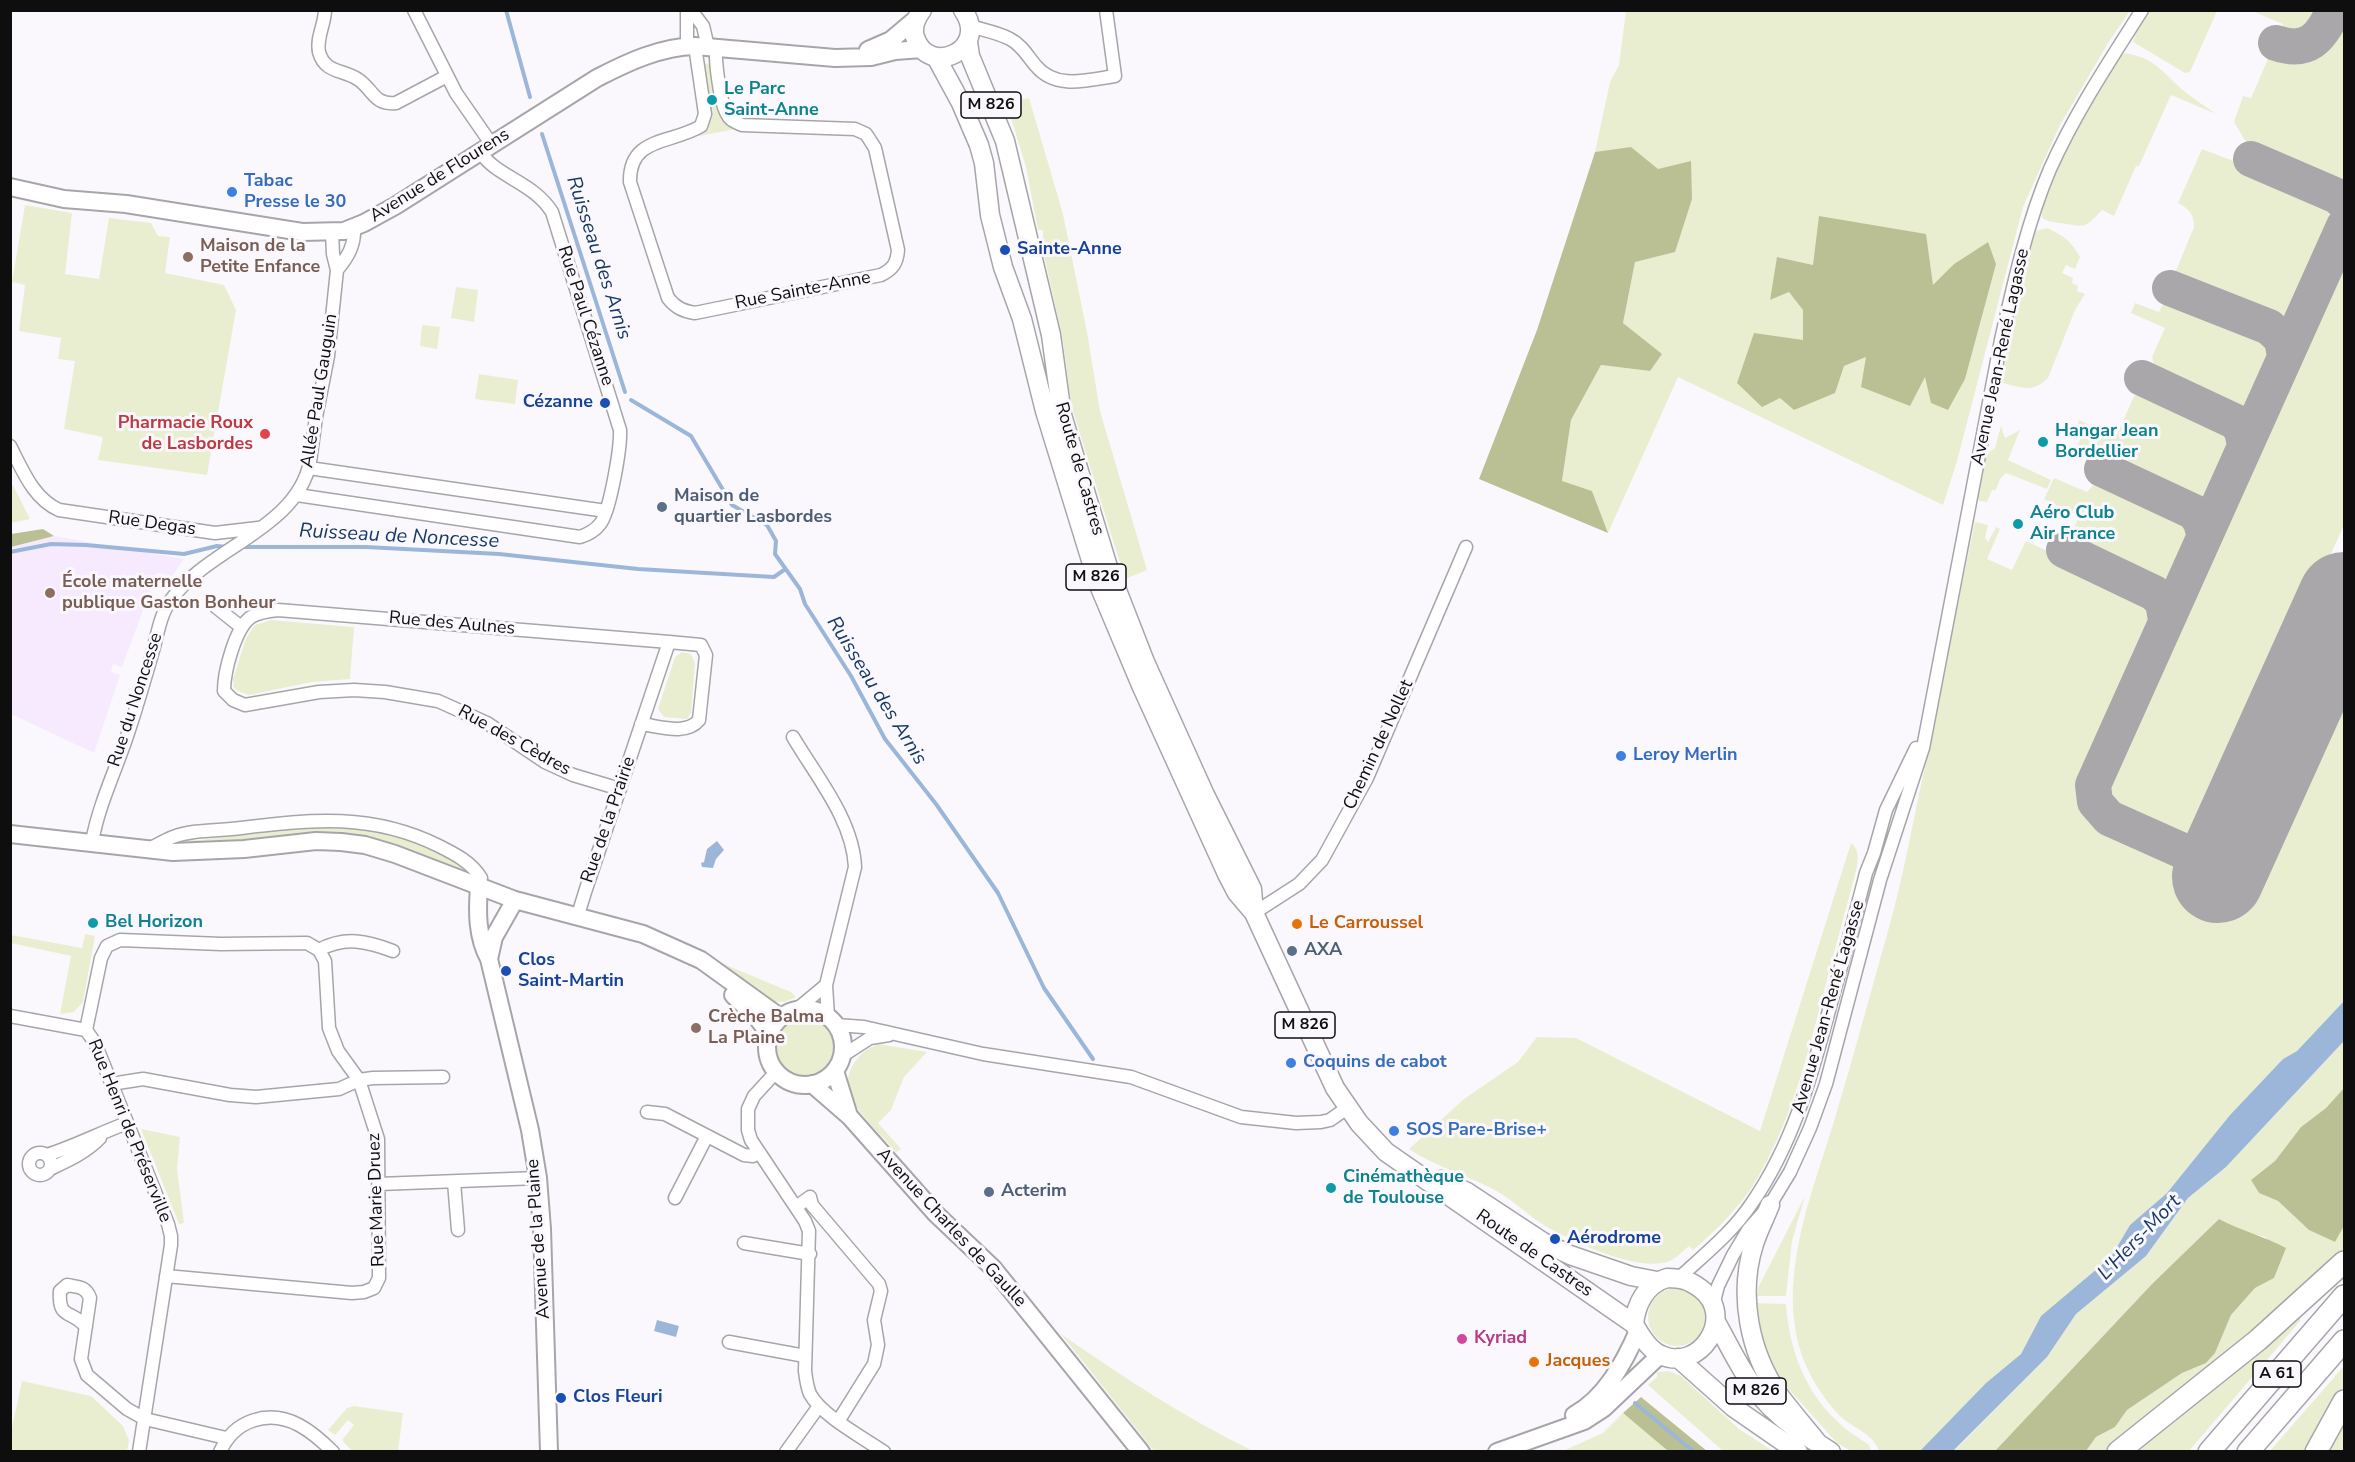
<!DOCTYPE html>
<meta charset="utf-8">
<style>
body{margin:0}
#map{position:relative;width:2355px;height:1462px;overflow:hidden;background:#fbf8fd;font-family:"Nunito Sans",sans-serif}
canvas{display:block}
.frame{position:absolute;inset:0;border:12px solid #0e0e0f;pointer-events:none}
</style>
<div id="map">
<canvas width="2355" height="1462"></canvas>
<div class="frame"></div>
</div>
<script>
const c = document.querySelector('canvas').getContext('2d');
c.lineJoin = 'round';
function paint(path, color) { c.fillStyle = color; c.fill(path, 'evenodd'); }
function stroke(path, color, width, dash) { c.strokeStyle = color; c.lineWidth = width; c.lineCap = dash ? 'butt' : 'round'; c.setLineDash(dash || []); c.stroke(path); }
function label(font, color, halo, rows, align = 'center') {
  c.font = font + ' "Nunito Sans",sans-serif'; c.lineWidth = 6; c.setLineDash([]); c.textBaseline = 'middle'; c.strokeStyle = halo; c.fillStyle = color; for (const [text, x, y, turn = 0] of rows) {
    c.save(); c.translate(x, y); c.rotate((+turn || 0) * Math.PI / 180); c.textAlign = isNaN(turn) ? turn : align; if (halo) c.strokeText(text, 0, 0); c.fillText(text, 0, 0); c.restore();
  }
}
paint(new Path2D(`
 M54,536L184,559L172,576L157,573L122,667L113,664L111,672L120,675L94,753L11,714V547Z`), '#f7eafe');
paint(new Path2D(`
 M1626,11H2130L2110,40L2060,125L2023,207L1957,461L1943,505L1678,377L1608,533L1592,491L1562,482L1571,420L1601,365L1649,371L1661,355L1623,323L1635,261L1675,251L1658,169L1631,148L1595,152L1610,82L1619,65ZM1988,242L1866,357L1844,366L1794,410L1780,398L1803,340V309L1789,292L1770,300L1778,257L1813,265L1933,286L1954,264Z
 M2149,11H2217L2190,72L2185,73L2133,42L2137,28Z
 M2252,11L2329,10V11C2320,30 2302,53 2278,37L2283,24Z
 M2338,11H2344L2343,189L2254,152L2249,147L2234,122L2243,96L2251,98L2272,50C2280,49 2288,51 2296,51C2322,50 2329,31 2338,11Z
 M2125,53C2149,57 2158,66 2174,82C2186,94 2202,104 2216,114L2171,95L2139,166H2136L2114,216L2102,210C2083,231 2085,226 2060,223C2053,222 2049,222 2042,218V210L2062,159L2077,129L2119,58Z
 M704,63L709,64L711,67L736,129L699,136L708,125L709,118L702,66Z
 M1029,98L1063,214L1087,332L1100,411L1147,570L1125,579L1072,408L1062,335L1041,242L1043,241V230H1038L1026,167L1006,102Z
 M2202,149L2247,166L2339,207L2340,215L2296,310L2284,319H2271L2175,281L2173,278L2194,227C2194,214 2189,209 2178,203Z
 M25,205L72,213L65,274L99,279L109,218L151,223L158,236L170,237L165,273L224,285L236,310L207,475L98,460L103,437L64,429L75,361L58,359L61,338L19,331L25,285L12,282Z
 M2047,228C2063,235 2072,242 2080,257L2075,269L2066,265L2062,273L2073,278L2072,283L2078,286L2077,291L2085,294L2075,310L2048,378C2032,394 2022,387 2002,383L2001,370L2032,237L2035,231Z
 M2344,249V525L2210,822L2193,836L2180,838L2108,806L2102,796L2106,772Z
 M456,287L478,290L474,322L451,318Z
 M2174,297L2270,337L2276,352L2256,397L2247,410L2238,412L2229,411L2156,375L2152,357L2165,328L2131,313L2135,303L2159,312L2166,298Z
 M422,325L440,327L437,349L420,346Z
 M479,374L518,380L515,404L475,399Z
 M2145,390H2151L2218,422L2233,433L2234,448L2213,493L2198,501L2184,499L2076,448L2082,436L2077,428L2079,420L2116,437L2134,396Z
 M2001,426L2005,438L2020,430L2008,460L2051,480L2047,489L2006,473L2000,479L1996,490H1992L1987,502L1979,501L1978,497L1986,458L1989,452L1995,448Z
 M2054,478L2087,492L2096,482L2106,479C2131,490 2190,508 2194,537C2187,553 2179,588 2158,585L2069,544L2071,535L2079,516L2044,499Z
 M13,485L30,519L11,523V486Z
 M1975,522L1988,525L1985,538L1988,542L1996,527L2000,529L1987,559L2012,570L2026,541L2154,601L2157,608L2156,618L2087,773C2080,796 2086,810 2103,826L2243,890L2344,667V1001L2297,1051L2283,1059L2230,1115L2167,1193L2130,1225L2111,1257L2041,1316L2021,1354L1986,1383L1920,1451L1879,1452C1876,1435 1851,1427 1840,1416C1817,1392 1800,1361 1795,1328C1784,1255 1817,1180 1837,1111C1855,1051 1871,991 1888,931C1904,875 1913,819 1926,762L1923,760L1934,727L1945,664Z
 M271,620L354,627L350,679L312,682L249,695L238,691L234,688L233,679L246,638L255,625Z
 M682,652L691,654L695,663L691,713L687,719L664,717L658,709L675,657Z
 M322,825C340,827 360,826 378,830C410,837 440,850 468,866L467,871L464,873L398,846L373,839L206,845L175,844L174,841L178,838L200,840Z
 M1851,843C1859,849 1858,857 1857,867C1846,910 1834,952 1823,995C1806,1061 1788,1132 1750,1190C1734,1213 1714,1232 1693,1250L1689,1246C1683,1251 1675,1260 1667,1262C1634,1271 1574,1242 1545,1226C1529,1216 1516,1203 1500,1193C1471,1176 1437,1168 1409,1149L1464,1099L1518,1062L1537,1037L1576,1038L1760,1131Z
 M85,934L95,936L83,1002L74,1012L60,1014L71,956L11,943V935L82,948Z
 M709,958L791,992L796,997L784,1002H772Z
 M774 1047a31 31 0 1 1 62 0a31 31 0 1 1-62 0Z
 M2344,1041V1088L2326,1108L2301,1127L2275,1161L2251,1180L2259,1193L2278,1201L2309,1230L2335,1242L2344,1226L2343,1250L2275,1314L2105,1451H2086L2096,1437L2115,1427L2127,1410L2182,1373L2206,1363L2215,1353L2231,1315L2255,1288L2274,1278L2266,1237L2243,1232L2219,1219L2152,1284L1995,1451L1953,1452L2047,1357L2076,1314L2146,1256L2188,1198L2226,1167Z
 M878,1044L927,1052L904,1077L891,1110L878,1123L901,1149L896,1152C884,1138 857,1112 851,1097C841,1074 857,1052 878,1044Z
 M141,1129L180,1137L177,1169L184,1223L179,1224Z
 M1805,1196L1792,1241L1786,1296H1757L1758,1288Z
 M1648 1317a29 29 0 1 1 58 0a29 29 0 1 1-58 0Z
 M1754,1303L1786,1304C1789,1347 1804,1390 1836,1420C1845,1430 1858,1437 1869,1445L1871,1451H1851L1837,1443L1786,1386L1782,1385C1767,1358 1759,1333 1754,1303Z
 M2299,1318L2301,1320L2189,1451L2134,1452Z
 M1061,1334C1123,1377 1185,1418 1253,1451H1154Z
 M2344,1366V1389L2307,1451L2269,1452Z
 M1669,1371L1681,1376L1739,1429L1773,1451H1723L1648,1385L1657,1377V1372Z
 M22,1381L91,1396L123,1426L129,1440L127,1451H11V1432Z
 M354,1406L403,1413L398,1451H352L342,1440L354,1425L348,1420L335,1435L328,1430L347,1408Z
 M1623,1413L1668,1451H1563L1603,1433Z
 M2344,1418V1451H2325Z`), '#eaeed0');
paint(new Path2D(`
 M1631,147L1658,169L1691,161L1692,199L1675,252L1635,262L1623,323L1662,354L1650,371L1601,365L1571,420L1562,481L1592,491L1608,533L1479,479L1537,330L1595,152Z
 M1819,216L1926,234L1933,285L1954,264L1988,242L1996,264L1965,379L1948,410L1931,403L1925,377L1910,406L1861,387L1866,357L1844,366L1835,393L1794,410L1780,398L1762,407L1737,383L1754,333L1803,340V310L1789,292L1770,300L1777,257L1813,265Z
 M43,529L54,536L11,547V534Z
 M2344,1088V1226L2335,1242L2309,1230L2278,1201L2259,1193L2251,1180L2275,1161L2301,1127L2326,1108Z
 M2219,1219C2242,1231 2263,1236 2286,1248L2274,1278L2255,1288L2231,1315L2215,1353L2206,1363L2182,1373L2127,1410L2115,1427L2096,1437L2086,1451H1995L2152,1284Z
 M1641,1397L1707,1451H1668L1623,1413Z`), '#bbc094');
paint(new Path2D(`
 M717,841L724,850L716,859L713,868L702,867L701,863L704,862L707,849Z
 M2344,1001V1041L2226,1167L2188,1198L2146,1256L2076,1314L2047,1357L1953,1451H1920L1986,1383L2021,1354L2041,1316L2111,1257L2130,1225L2167,1193L2230,1115L2283,1059L2297,1051Z
 M657,1320L679,1326L676,1337L654,1331Z`), '#9bb6d9');
stroke(new Path2D(`
 M506,10L530,97
 M542,134L625,392
 M631,400L691,436L732,505L767,525L776,541L775,554L800,589L805,604L851,676L885,739L936,804L998,893L1044,988L1093,1059
 M240,547H366L499,554L638,569L774,577L784,570
 M10,552L51,544L86,545L184,554L217,546L227,547
 M1635,1403L1694,1452`), '#9bb6d9', 4);
stroke(new Path2D(`
 M2276,43C2308,54 2321,38 2334,10
 M2251,159L2337,196L2344,202
 M2170,288L2269,327L2282,339L2285,356
 M2142,378L2236,422L2242,431L2245,445
 M2102,469L2194,512L2201,522L2204,534
 M2064,550L2154,593L2163,602L2166,620
 M2235,840C2223,853 2213,861 2194,856L2109,818L2095,802L2093,785L2344,226`), '#a9a7aa', 36);
stroke(new Path2D(`
 M2218,877L2344,598`), '#a9a7aa', 92);
const street = new Path2D(`
 M325,10C325,24 316,38 319,52C325,74 344,69 359,80C374,91 374,105 396,103L447,76
 M414,10L456,93L492,145
 M687,10V46
 M691,10L703,26L708,47
 M970,26C983,30 999,33 1010,39C1022,45 1028,57 1036,66C1056,90 1088,80 1115,76L1106,10
 M695,46L705,114L701,126C672,144 629,136 630,182L668,298C676,308 683,311 695,313L881,275C893,269 897,263 898,250L875,148L866,134L855,129L742,125C736,122 730,121 727,114C720,102 715,62 716,48
 M337,270C348,257 355,245 354,228
 M10,446C23,471 33,498 59,510L215,533L258,528
 M309,468L606,511
 M297,495L580,537C588,534 595,531 600,524C610,512 621,447 620,430L552,212C533,182 497,177 481,153
 M216,607L241,627
 M793,737C816,776 853,820 855,867L826,985L828,1017
 M620,789L573,775L545,762L487,723L438,701L385,692L354,690L319,692L245,705L233,700L224,691C224,672 235,628 251,617C259,612 268,611 278,610L669,642
 M92,842C99,803 117,768 129,730C138,703 146,675 154,647C158,631 161,613 171,600C207,548 297,529 310,462L316,417L328,356L337,270L333,254L332,232
 M149,849C157,845 165,840 173,837C195,829 219,831 241,828C311,819 373,813 439,846C455,854 471,862 481,878L479,887
 M1254,913L1299,884L1322,860L1367,778L1466,547
 M577,918L586,889L669,642L701,645L706,655L699,720C686,736 659,726 641,724
 M319,950C345,936 367,941 393,951
 M796,1010L826,985
 M10,1016L86,1030L95,1043L168,1224L171,1236V1245L139,1452
 M836,1025L864,1027L983,1054L1131,1077L1241,1117L1296,1123L1321,1122L1330,1120L1347,1108
 M86,1030L101,958L107,946L120,940L221,944L307,943L319,950L325,961L329,1028L338,1051L359,1080L378,1139L379,1278L374,1288L364,1292L352,1293L166,1276
 M842,1056L870,1038L889,1035
 M776,1072L754,1096L748,1109V1130L751,1140L805,1221L809,1231L805,1371C806,1379 807,1387 810,1394C822,1416 864,1438 884,1452
 M111,1084L143,1079L230,1095L256,1097L339,1089L359,1080L373,1078L443,1077
 M647,1112L665,1114L744,1155L753,1156L759,1153
 M29 1164a11 11 0 1 1 22 0a11 11 0 1 1-22 0Z
 M47,1155C75,1146 100,1133 127,1123
 M50,1169C67,1161 87,1152 100,1138
 M454,1182L458,1230
 M379,1184L538,1178
 M675,1198L707,1136
 M796,1207L810,1197L812,1205L879,1284L881,1291L874,1320L878,1345L874,1364L839,1420
 M744,1243L810,1254
 M1679,1278C1705,1254 1732,1233 1752,1203C1792,1145 1810,1081 1828,1014C1841,967 1854,920 1866,873L1874,853L1886,810L1916,748
 M1713,1305L1718,1286L1733,1255L1748,1230L1770,1205L1790,1172L1810,1128L1826,1084L1880,880L1923,748L2001,340C2014,282 2027,223 2050,169C2075,113 2109,62 2142,10
 M86,1327C71,1309 58,1320 60,1291L67,1285C77,1287 86,1286 90,1298L81,1359L87,1375L127,1409L145,1419L226,1438
 M729,1342L805,1356
 M220,1452C234,1420 268,1409 299,1425C312,1432 323,1442 333,1452
 M786,1452L819,1406`);
const secondary = new Path2D(`
 M868,50L891,40L916,19
 M10,187L64,199L126,204L302,232L344,231L364,223L395,206L597,78C628,62 660,47 695,46L835,58L871,57L895,51L922,49
 M10,834L173,852L244,849L316,841L341,842L365,845L395,854L515,900L643,934L701,960L780,1017
 M479,887C477,912 477,937 489,959L530,1130L538,1178L542,1229L549,1452
 M489,959L494,937L515,900
 M733,995L758,1019L769,1034
 M767 1047a38 38 0 1 1 76 0a38 38 0 1 1-76 0Z
 M835,1071L849,1116
 M812,1084L850,1117L936,1214L993,1268L1141,1452
 M1574,1415C1605,1398 1624,1363 1638,1331
 M1497,1452L1584,1421L1604,1408L1660,1355`);
const primary = new Path2D(`
 M922,10C916,18 912,28 915,37C928,78 991,50 963,10
 M968,42L970,56L1005,141L1051,335L1062,415L1108,567L1145,662L1205,795L1252,889L1254,913
 M936,57L961,103L979,145L984,163L990,215L1003,267L1022,319L1045,411L1098,583L1141,685L1227,874L1237,893L1254,913L1335,1088L1359,1123L1386,1152L1634,1324
 M1441,1180L1467,1192L1543,1242L1570,1255L1631,1276L1657,1281
 M1770,1205C1765,1218 1758,1231 1754,1244C1738,1294 1749,1352 1779,1395C1791,1411 1804,1426 1817,1442
 M1667,1278C1682,1278 1689,1280 1701,1289C1737,1317 1699,1373 1661,1355C1649,1350 1640,1335 1634,1324C1636,1304 1646,1284 1667,1278Z
 M1716,1322C1734,1354 1749,1389 1778,1414C1793,1429 1813,1440 1831,1452
 M1678,1358L1733,1407L1798,1452`);
const highway = new Path2D(`
 M2118,1452L2258,1340L2344,1262
 M2209,1452L2344,1296
 M2248,1452L2344,1341
 M2316,1452L2344,1401`);
stroke(street, '#a7a5a9', 15);
stroke(secondary, '#a7a5a9', 20);
stroke(primary, '#a7a5a9', 21);
stroke(highway, '#a7a5a9', 24);
stroke(street, '#fff', 12);
stroke(secondary, '#fff', 16);
stroke(primary, '#fff', 18);
stroke(highway, '#fff', 21);
for (const [x, y, r, color] of [
 [712,100,6,"#0f9aa8"],
 [232,192,6,"#3f7fe0"],
 [1005,250,6,"#1a4fb4"],
 [188,257,6,"#8d6e63"],
 [605,403,6,"#1a4fb4"],
 [265,434,6,"#e0444e"],
 [2043,442,6,"#0f9aa8"],
 [662,507,6,"#5c6f8a"],
 [2018,524,6,"#0f9aa8"],
 [50,593,6,"#8d6e63"],
 [1621,756,6,"#3f7fe0"],
 [93,923,6,"#0f9aa8"],
 [1297,924,6,"#e8710a"],
 [1292,951,6,"#5c6f8a"],
 [506,971,6,"#1a4fb4"],
 [696,1028,6,"#8d6e63"],
 [1291,1063,6,"#3f7fe0"],
 [1394,1131,6,"#3f7fe0"],
 [1331,1188,6,"#0f9aa8"],
 [989,1192,6,"#5c6f8a"],
 [1555,1239,6,"#1a4fb4"],
 [1462,1339,6,"#d1479c"],
 [1534,1362,6,"#e8710a"],
 [561,1398,6,"#1a4fb4"]
]) { const dot = new Path2D(); dot.arc(x, y, r, 0, 2 * Math.PI); c.fillStyle = color; c.fill(dot); stroke(dot, '#fbf8fd', 2); }
for (const [x, y, w] of [
 [991,105,60],
 [1096,577,60],
 [1305,1025,60],
 [2277,1374,48],
 [1756,1391,60]
]) { const box = new Path2D(); box.roundRect(x - w / 2, y - 13, w, 26, 4.5); c.fillStyle = '#fbf8fd'; c.fill(box); stroke(box, '#0e0e0f', 1.5); }
label('bold 16px', '#0e0e0f', null, [
 ["M 826",991,105],
 ["M 826",1096,577],
 ["M 826",1305,1025],
 ["A 61",2277,1374],
 ["M 826",1756,1391]
]);
label('bold 18px', '#0d838f', '#fbf8fd', [
 ["Le Parc",724,90],
 ["Saint-Anne",724,111],
 ["Hangar Jean",2055,432],
 ["Bordellier",2055,453],
 ["Aéro Club",2030,514],
 ["Air France",2030,535],
 ["Bel Horizon",105,923],
 ["Cinémathèque",1343,1178],
 ["de Toulouse",1343,1199]
], 'left');
label('18px', '#0e0e0f', '#fbf8fd', [
 ["Avenue de Flourens",440,176,-32],
 ["Rue Sainte-Anne",803,291,-11],
 ["Rue Paul Cézanne",585,316,72],
 ["Avenue Jean-René Lagasse",2001,357,-78],
 ["Allée Paul Gauguin",320,391,-81],
 ["Route de Castres",1079,469,74],
 ["Rue Degas",152,524,8],
 ["Rue des Aulnes",452,624,5],
 ["Rue du Noncesse",136,700,-72],
 ["Rue des Cèdres",514,741,29],
 ["Chemin de Nollet",1379,745,-65],
 ["Rue de la Prairie",609,820,-71],
 ["Avenue Jean-René Lagasse",1829,1007,-74],
 ["Rue Henri de Préserville",129,1131,68],
 ["Rue Marie Druez",377,1200,-92],
 ["Avenue Charles de Gaulle",951,1228,47],
 ["Avenue de la Plaine",539,1239,-94],
 ["Route de Castres",1534,1254,35]
]);
label('bold 18px', '#366cbe', '#fbf8fd', [
 ["Tabac",244,182],
 ["Presse le 30",244,203],
 ["Leroy Merlin",1633,756],
 ["Coquins de cabot",1303,1063],
 ["SOS Pare-Brise+",1406,1131]
], 'left');
label('bold 18px', '#785e54', '#fbf8fd', [
 ["Maison de la",200,247],
 ["Petite Enfance",200,268],
 ["École maternelle",62,583],
 ["publique Gaston Bonheur",62,604],
 ["Crèche Balma",708,1018],
 ["La Plaine",708,1039]
], 'left');
label('bold 18px', '#164399', '#fbf8fd', [
 ["Sainte-Anne",1017,250],
 ["Cézanne",593,403,"right"],
 ["Clos",518,961],
 ["Saint-Martin",518,982],
 ["Aérodrome",1567,1239],
 ["Clos Fleuri",573,1398]
], 'left');
label('bold 18px', '#be3a42', '#fbf8fd', [
 ["Pharmacie Roux",253,424],
 ["de Lasbordes",253,445]
], 'right');
label('bold 18px', '#4e5e75', '#fbf8fd', [
 ["Maison de",674,497],
 ["quartier Lasbordes",674,518],
 ["AXA",1304,951],
 ["Acterim",1001,1192]
], 'left');
label('bold 18px', '#c56008', '#fbf8fd', [
 ["Le Carroussel",1309,924],
 ["Jacques",1546,1362]
], 'left');
label('bold 18px', '#b23c85', '#fbf8fd', [
 ["Kyriad",1474,1339]
], 'left');
label('italic 20px', '#163966', '#fbf8fd', [
 ["Ruisseau des Arnis",598,258,72],
 ["Ruisseau de Noncesse",399,537,3],
 ["Ruisseau des Arnis",876,691,58],
 ["L'Hers-Mort",2140,1238,-46]
]);
</script>
